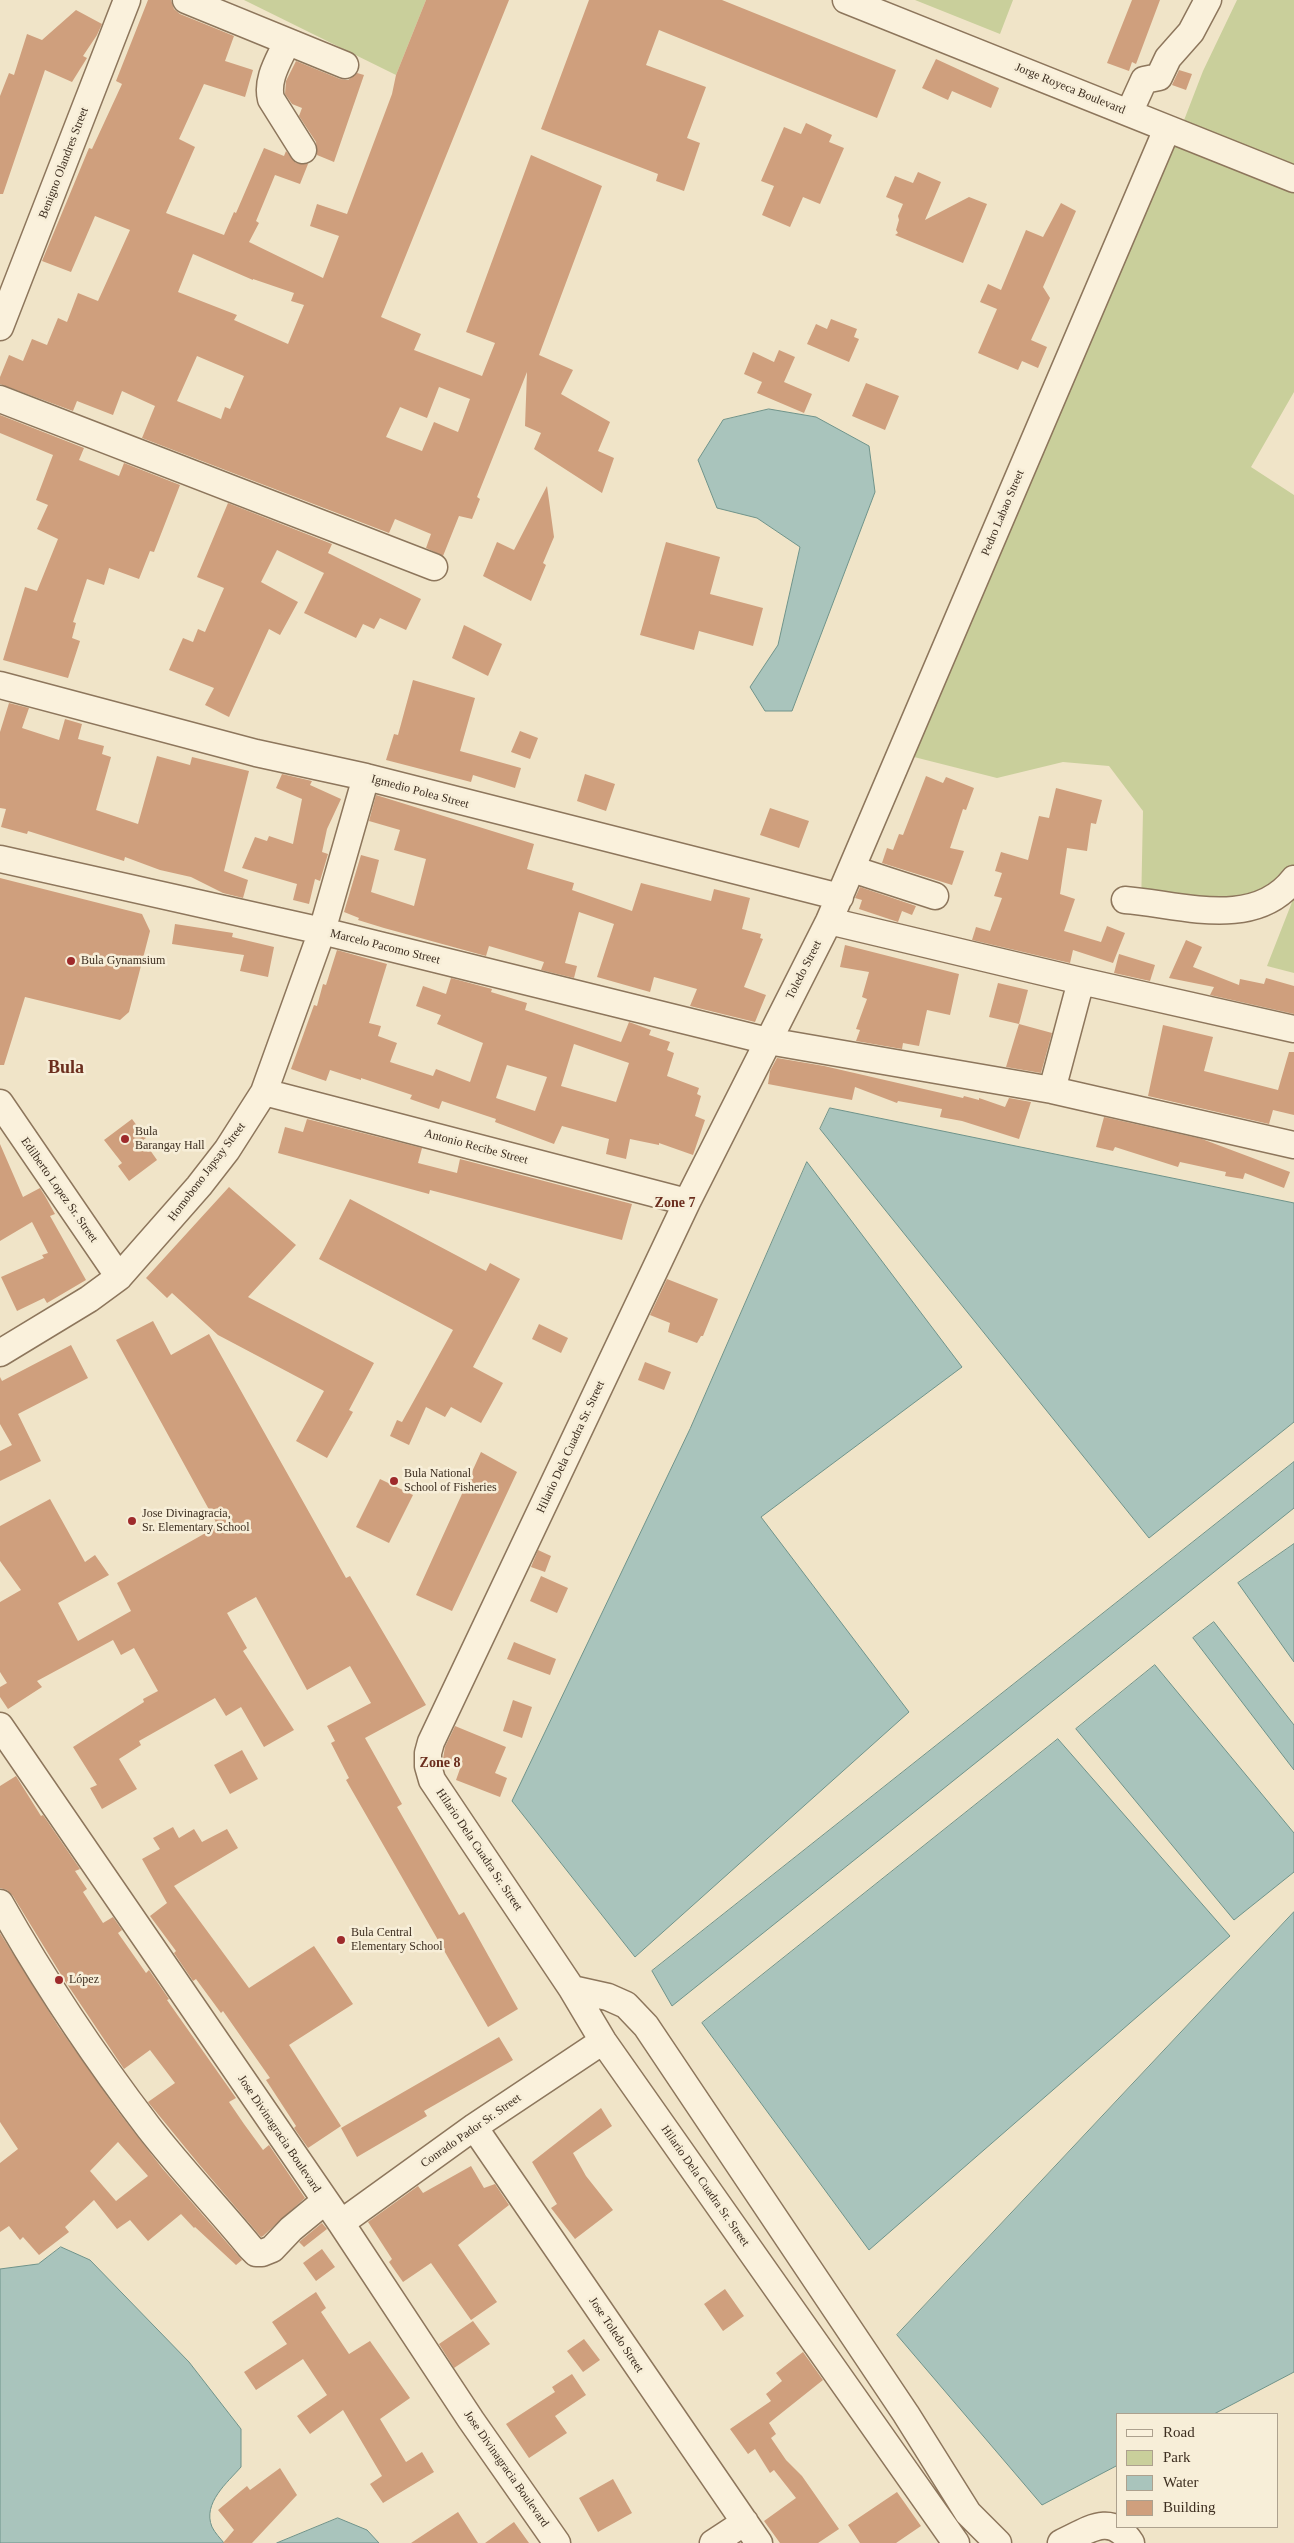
<!DOCTYPE html>
<meta charset="utf-8">
<style>
body{margin:0}
#map{position:relative;width:1294px;height:2543px;overflow:hidden;background:#f0e4c8;font-family:"Times New Roman",serif}
canvas{display:block}
.legend{position:absolute;left:1116px;top:2413px;width:162px;height:115px;box-sizing:border-box;background:#f7eed8;border:1px solid #ada18e;margin:0;padding:6px 9px;list-style:none;font-size:15px;color:#3d2e20}
.legend li{display:flex;align-items:center;gap:10px;height:25px}
.legend b{width:25px;border:1px solid #ada18e}
</style>
<div id="map">
<canvas width="1294" height="2543"></canvas>
<ul class="legend">
<li><b style="height:6px;background:#faf1dc"></b>Road</li>
<li><b style="height:14px;background:#c9cf9b"></b>Park</li>
<li><b style="height:14px;background:#a9c4bc"></b>Water</li>
<li><b style="height:14px;background:#cf9f7d"></b>Building</li>
</ul>
</div>
<script>
const c = document.querySelector('canvas').getContext('2d');
c.lineJoin = 'round';
function paint(path, color) { c.fillStyle = color; c.fill(path, 'evenodd'); }
function stroke(path, color, width, dash) { c.strokeStyle = color; c.lineWidth = width; c.lineCap = dash ? 'butt' : 'round'; c.setLineDash(dash || []); c.stroke(path); }
function label(font, color, halo, rows, align = 'center') {
  c.font = font + ' "Times New Roman",serif'; c.lineWidth = 5; c.setLineDash([]); c.textBaseline = 'middle'; c.strokeStyle = halo; c.fillStyle = color; for (const [text, x, y, turn = 0] of rows) {
    c.save(); c.translate(x, y); c.rotate((+turn || 0) * Math.PI / 180); c.textAlign = isNaN(turn) ? turn : align; if (halo) c.strokeText(text, 0, 0); c.fillText(text, 0, 0); c.restore();
  }
}
paint(new Path2D(`
 M244,0H426L396,75Z
 M915,0H1013L1000,34Z
 M1237,0H1294V178L1181,128L1203,71Z
 M1159,131L1294,185V392L1251,467L1294,495V884L1283,903L1141,909L1143,811L1109,766L1063,762L997,778L914,757Z
 M1294,897V973L1267,966Z`), '#c9cf9b');
const water = new Path2D(`
 M769,409L816,417L869,446L875,492L792,711H765L750,687L778,645L800,547L757,518L717,508L698,460L723,420Z
 M830,1108L1294,1203V1422L1149,1538L820,1129Z
 M807,1162L962,1367L761,1517L909,1712L635,1957L512,1801L690,1429Z
 M1294,1462V1508L672,2006L652,1971Z
 M1294,1544V1662L1238,1583Z
 M1214,1622L1294,1725V1770L1193,1638Z
 M1155,1665L1294,1833V1872L1234,1920L1076,1729Z
 M1058,1739L1230,1936L869,2250L702,2023Z
 M1294,1912V2372L1214,2414H1118V2465L1042,2505L897,2335Z
 M61,2247L90,2260L189,2362L241,2429V2467C228,2482 202,2503 212,2527C215,2533 220,2538 224,2543H0V2269L38,2264Z
 M338,2518L367,2530L379,2543H277Z`);
paint(water, '#a9c4bc');
stroke(water, '#6f938a', 1);
paint(new Path2D(`
 M148,0H171L174,9L180,14L234,36L225,61L253,70L245,97L204,84L179,139L195,147L166,213L224,235L234,212L236,213L264,148L284,156L286,151L296,163L308,164L300,184L275,175L256,221L259,223L249,242L323,278L339,236L310,226L317,204L347,214L392,94L396,75L426,0H509L381,317L421,334L414,350L482,376L495,343L466,332L531,155L602,186L539,355L573,370L561,394L610,422L598,451L614,458L602,493L534,449L541,433L525,426L527,372L477,497L480,499L472,519L459,516L443,556L426,548L431,534L395,519L389,533L142,438L155,406L122,391L113,415L77,401L73,411L0,384V377L9,355L23,361L32,339L47,345L58,318L67,322L78,293L98,301L130,230L95,216L71,272L42,261L89,148L92,149L122,84L116,81ZM193,254L253,280V279L294,293L291,301L304,305L288,344L234,320L237,315L178,292ZM197,356L244,376L230,409L225,407L221,419L177,401ZM439,387L470,399L458,432L434,422L422,451L386,437L400,407L427,418Z
 M589,0H722L896,70L877,118L659,30L646,65L706,87L687,138L700,143L684,191L656,181L658,174L541,129Z
 M1132,0H1160L1136,64L1132,62L1129,71L1107,63Z
 M76,10L102,24L97,35L83,56L87,58L72,82L45,70L3,194H0V96L9,73L14,75L27,34L42,40Z
 M936,59L999,88L991,108L952,91L948,100L922,88Z
 M296,61L340,79L348,80L357,73L364,75L334,162L317,155L316,142L299,116L302,108L292,104L285,94L286,81Z
 M1179,70L1192,74L1186,90L1172,85Z
 M806,123L832,135L829,142L844,148L820,204L803,197L790,227L762,215L774,186L761,181L784,127L801,134Z
 M918,172L941,182L925,220L969,197L987,204L963,263L895,235L898,233L896,230L899,220L898,216L903,204L886,197L895,176L913,183Z
 M1061,203L1076,211L1043,287L1050,298L1031,340L1047,347L1038,368L1022,361L1018,370L978,353L997,309L980,302L988,284L1001,290L1026,230L1043,237Z
 M831,319L857,329L854,337L859,339L849,362L807,344L816,324L827,329Z
 M779,350L795,357L784,382L812,394L804,413L757,393L762,382L744,374L753,352L774,362Z
 M866,383L899,396L885,430L852,416Z
 M0,415L84,448L79,460L119,476L124,463L180,485L154,552L150,551L139,579L109,568L104,585L87,579L73,622L76,623L72,638L80,641L68,678L3,660L25,587L37,591L58,539L37,529L48,505L36,500L53,455L0,433Z
 M547,486L554,537L543,563L546,565L531,601L483,576L497,542L514,550Z
 M228,503L332,544L328,553L421,599L406,630L380,618L374,629L363,624L356,638L304,613L324,573L277,550L261,582L298,602L280,635L269,629L229,717L205,705L214,688L169,670L183,638L193,642L198,629L205,632L224,588L197,577Z
 M666,542L720,557L710,594L763,608L753,646L699,631L694,650L640,635Z
 M464,625L502,644L488,676L452,658Z
 M413,680L475,698L460,751L521,768L515,788L473,775L471,782L386,760L394,734L398,735Z
 M9,703L29,708L22,728L59,740L65,719L82,724L78,739L104,746L102,754L111,757L96,810L138,824L157,756L190,765L192,757L249,771L224,871L248,880L243,898L223,893L191,877L160,870L125,857L124,861L28,831L27,834L1,827L6,809L0,808V732Z
 M520,731L538,738L530,759L511,752Z
 M282,774L312,781L310,785L341,799L327,829L322,852L328,854L320,881L315,879L309,904L293,900L297,884L242,868L255,837L267,841L269,836L293,844L302,799L276,788Z
 M585,774L615,784L606,811L577,801Z
 M926,776L943,783L946,777L974,788L966,810L963,809L950,848L964,851L952,885L882,863L887,848L893,850L899,834L903,835Z
 M1056,788L1102,800L1096,824L1091,823L1087,851L1067,848L1060,894L1075,899L1064,931L1101,942L1107,926L1125,933L1113,963L1073,950L1070,963L972,940L976,927L990,931L1002,898L994,896L1002,873L995,871L1001,852L1028,860L1039,816L1049,818Z
 M376,795L534,844L527,869L574,883L572,890L632,911L641,883L711,901L714,889L750,898L742,929L761,934L760,938L763,939L744,987L766,995L755,1022L690,1006L697,989L654,977L650,992L597,977L614,924L579,912L565,963L577,966L574,978L541,970L544,962L489,946L486,956L384,928L358,920L359,918L344,912L361,855L379,860L371,892L414,906L426,859L394,850L400,830L369,821Z
 M770,808L809,821L799,848L760,835Z
 M0,878L142,914L150,931L129,1012L120,1020L25,997L4,1065H0Z
 M860,887L916,906L912,915L902,911L898,922L859,909L862,900L855,898Z
 M175,924L233,933L232,937L274,947L268,977L240,971L244,955L172,944Z
 M1186,940L1202,947L1193,967L1239,985L1240,979L1264,984L1266,978L1294,986V1014L1210,995L1214,987L1169,978Z
 M845,945L959,974L950,1015L927,1010L919,1046L903,1043L902,1049L856,1041L860,1030L856,1029L867,999L862,997L869,972L840,967Z
 M337,950L387,964L369,1023L381,1026L378,1036L397,1043L390,1062L433,1076L436,1069L470,1082L483,1043L437,1024L441,1015L416,1006L423,986L446,994L451,978L492,989L491,992L527,1003L525,1010L621,1042L629,1022L651,1030L649,1035L670,1042L667,1050L674,1053L667,1076L699,1088L697,1094L701,1096L695,1116L705,1120L693,1155L659,1143V1145L630,1139L626,1159L606,1154L609,1139L562,1126L554,1144L495,1122L496,1119L442,1101L439,1109L410,1099L412,1095L361,1078V1080L330,1070L326,1081L291,1069L314,1005L317,1006L323,984L326,985ZM574,1044L629,1063L616,1102L561,1086ZM507,1065L547,1077L535,1111L496,1098Z
 M1119,954L1155,965L1150,981L1114,973Z
 M998,983L1028,990L1019,1024L989,1017Z
 M1019,1024L1052,1033L1041,1073L1006,1067Z
 M1163,1025L1213,1037L1204,1071L1278,1090L1289,1052H1294V1115L1273,1110L1269,1124L1148,1096Z
 M777,1058L824,1066L963,1098L964,1096L979,1100V1098L1005,1107L1009,1098L1031,1102L1019,1139L962,1121L940,1117L942,1109L898,1101L897,1103L855,1087L852,1100L768,1084L770,1071Z
 M1104,1117L1202,1139L1290,1172L1284,1188L1245,1173L1243,1179L1225,1176L1226,1172L1180,1162L1178,1167L1115,1147L1113,1151L1096,1147Z
 M132,1119L146,1138L143,1140L157,1160L129,1181L118,1166L122,1163L104,1140Z
 M307,1119L422,1148L418,1163L457,1173L460,1159L632,1204L622,1240L430,1190L429,1194L278,1153L285,1127L303,1132Z
 M0,1144L23,1197L40,1188L45,1196L55,1214L50,1216L86,1280L47,1303L44,1298L17,1311L1,1277L44,1258L42,1255L48,1253L32,1222L0,1241Z
 M229,1187L296,1245L248,1297L374,1363L349,1410L353,1412L327,1458L296,1441L324,1391L218,1335L172,1293L167,1298L146,1278Z
 M350,1199L486,1271L490,1263L520,1279L473,1367L503,1383L481,1423L451,1407L445,1417L426,1407L409,1445L390,1436L397,1420L402,1422L453,1330L319,1259Z
 M667,1279L718,1299L703,1336H701L697,1343L668,1332L670,1323L650,1315Z
 M153,1321L171,1355L209,1334L346,1578L350,1576L426,1705L365,1738L402,1804L397,1807L459,1915L464,1912L518,2009L488,2027L346,1780L349,1778L331,1743L335,1741L327,1726L371,1703L350,1666L307,1690L256,1597L227,1613L247,1648L243,1651L294,1730L264,1747L241,1707L226,1716L215,1698L139,1741L141,1745L119,1759L137,1789L102,1809L90,1788L97,1785L73,1747L144,1702L143,1699L158,1691L134,1648L121,1655L113,1640L37,1681L42,1687L8,1709L0,1697V1687L7,1683L0,1672V1602L21,1590L0,1561V1526L50,1499L85,1562L95,1555L109,1575L58,1603L78,1641L131,1611L117,1583L218,1526L116,1340Z
 M539,1324L568,1338L561,1353L532,1339Z
 M71,1345L88,1378L18,1414L41,1461L0,1481V1451L12,1445L0,1424V1377L2,1381Z
 M645,1362L671,1372L664,1390L638,1380Z
 M481,1452L517,1472L452,1611L416,1595Z
 M380,1479L413,1495L389,1543L356,1527Z
 M538,1550L551,1556L545,1572L531,1567Z
 M541,1576L568,1588L557,1613L530,1601Z
 M514,1642L556,1659L550,1675L507,1659Z
 M513,1700L532,1707L522,1738L503,1731Z
 M455,1726L506,1747L495,1773L507,1778L500,1797L456,1780L461,1766L443,1759L445,1747Z
 M242,1750L258,1779L230,1794L214,1765Z
 M16,1776L41,1816L43,1815L80,1869L75,1871L87,1889L83,1892L103,1923L113,1917L122,1930L118,1933L146,1973L149,1970L169,1999L167,2000L236,2098L229,2102L244,2124L263,2150L269,2145L305,2198L263,2236L261,2237L198,2163L148,2102L175,2083L150,2050L124,2069L65,1981L13,1896L7,1890L0,1888V1786Z
 M173,1827L179,1838L194,1829L202,1842L227,1829L238,1848L174,1886L249,1988L314,1946L353,2004L289,2045L341,2126L308,2148L294,2128L296,2126L266,2080L270,2078L223,2011L221,2013L196,1979L193,1981L174,1953L176,1951L150,1916L167,1903L142,1859L160,1849L153,1838Z
 M0,1933L58,2026L117,2110L162,2168L242,2260L236,2265L195,2227L194,2228L181,2214L148,2241L130,2220L117,2229L94,2200L65,2227L69,2232L39,2255L23,2237L20,2240L9,2226L0,2232V2163L18,2149L0,2122ZM118,2142L148,2176L116,2201L90,2171Z
 M499,2037L513,2060L424,2111L427,2116L357,2157L341,2128Z
 M601,2108L612,2126L573,2153L586,2176L613,2210L575,2239L551,2208L557,2204L532,2162Z
 M471,2166L484,2188L495,2184L509,2205L458,2245L497,2302L471,2320L431,2263L403,2282L389,2262L392,2259L368,2222L418,2186L423,2193Z
 M322,2223L327,2229L304,2247L299,2242Z
 M322,2249L335,2267L316,2281L303,2263Z
 M725,2289L744,2316L723,2331L704,2304Z
 M316,2292L326,2308L321,2312L349,2354L370,2341L410,2398L380,2419L406,2462L422,2452L434,2472L383,2503L370,2484L382,2476L343,2410L310,2434L297,2416L327,2395L303,2359L256,2390L244,2372L287,2344L272,2322Z
 M473,2321L490,2344L454,2368L439,2344Z
 M584,2339L600,2360L583,2372L567,2351Z
 M803,2352L823,2380L769,2423L776,2434L771,2438L786,2460L802,2476L839,2529L818,2543H780L764,2521L796,2498L774,2470L770,2473L755,2449L748,2454L730,2429L771,2401L766,2394L782,2381L776,2373Z
 M572,2374L586,2395L555,2416L567,2433L529,2458L506,2424L555,2392L552,2387Z
 M280,2468L297,2495L252,2543H223L234,2530L218,2510L247,2486L250,2490Z
 M613,2479L632,2513L598,2532L579,2498Z
 M897,2492L921,2526L896,2543H860L848,2525Z
 M458,2512L478,2543H411Z
 M514,2522L529,2543H485Z`), '#cf9f7d');
const minor = new Path2D(`
 M186,0L345,65
 M846,0L1294,179
 M287,42C279,60 266,79 271,99L303,150
 M1129,113L1144,80L1159,77L1168,58L1191,32L1208,0
 M0,327L127,0
 M0,399L434,567
 M0,685L256,753L366,777L840,897
 M0,859L322,931L768,1041L1052,1090L1294,1145
 M852,869L935,896
 M1125,900C1179,904 1254,931 1294,879
 M829,921L1081,981L1294,1029
 M1052,1090L1081,981
 M264,1092L687,1202
 M0,1103L119,1277
 M0,1353L89,1299L119,1277L199,1186L227,1150L264,1092L322,931L366,777
 M0,1726L341,2223L471,2420L557,2543
 M0,1903C44,1981 94,2056 149,2128C181,2169 217,2207 250,2247L256,2253H262L272,2249L291,2229L325,2201
 M572,1989L608,1997L626,2005L646,2026L906,2414L968,2513L998,2543
 M474,2127L759,2543
 M341,2223L474,2127L603,2041
 M713,2543L745,2522
 M956,2543L603,2041L572,1989L432,1780L428,1766V1753L431,1742L687,1202L829,921L1167,129
 M1061,2543C1087,2531 1111,2511 1131,2543`);
stroke(minor, '#8d765c', 29);
stroke(minor, '#faf1dc', 26);
for (const [x, y, r, color] of [
 [71,961,5,"#9e2a2b"],
 [125,1139,5,"#9e2a2b"],
 [394,1481,5,"#9e2a2b"],
 [132,1521,5,"#9e2a2b"],
 [341,1940,5,"#9e2a2b"],
 [59,1980,5,"#9e2a2b"]
]) { const dot = new Path2D(); dot.arc(x, y, r, 0, 2 * Math.PI); c.fillStyle = color; c.fill(dot); stroke(dot, '#f7eed8', 2); }
label('12px', '#3d2e20', '#f7eed8', [
 ["Jorge Royeca Boulevard",1070,89,22],
 ["Benigno Olandres Street",64,163,-69],
 ["Pedro Labao Street",1003,513,-67],
 ["Igmedio Polea Street",420,792,15],
 ["Marcelo Pacomo Street",385,947,14],
 ["Toledo Street",804,970,-63],
 ["Antonio Recibe Street",476,1147,15],
 ["Homobono Japsay Street",207,1172,-53],
 ["Edilberto Lopez Sr. Street",59,1190,55],
 ["Hilario Dela Cuadra Sr. Street",571,1447,-65],
 ["Hilario Dela Cuadra Sr. Street",479,1850,56],
 ["Conrado Pador Sr. Street",471,2131,-35],
 ["Jose Divinagracia Boulevard",279,2134,56],
 ["Hilario Dela Cuadra Sr. Street",705,2186,55],
 ["Jose Toledo Street",616,2335,56],
 ["Jose Divinagracia Boulevard",506,2469,55]
]);
label('12px', '#3d2e20', '#f7eed8', [
 ["Bula Gynamsium",81,961],
 ["Bula",135,1132],
 ["Barangay Hall",135,1146],
 ["Bula National",404,1474],
 ["School of Fisheries",404,1488],
 ["Jose Divinagracia,",142,1514],
 ["Sr. Elementary School",142,1528],
 ["Bula Central",351,1933],
 ["Elementary School",351,1947],
 ["López",69,1980]
], 'left');
label('bold 14px', '#6b2e1e', '#f7eed8', [
 ["Zone 7",675,1203],
 ["Zone 8",440,1763]
]);
label('bold 18px', '#6b2e1e', '#f7eed8', [
 ["Bula",66,1068]
]);
</script>
